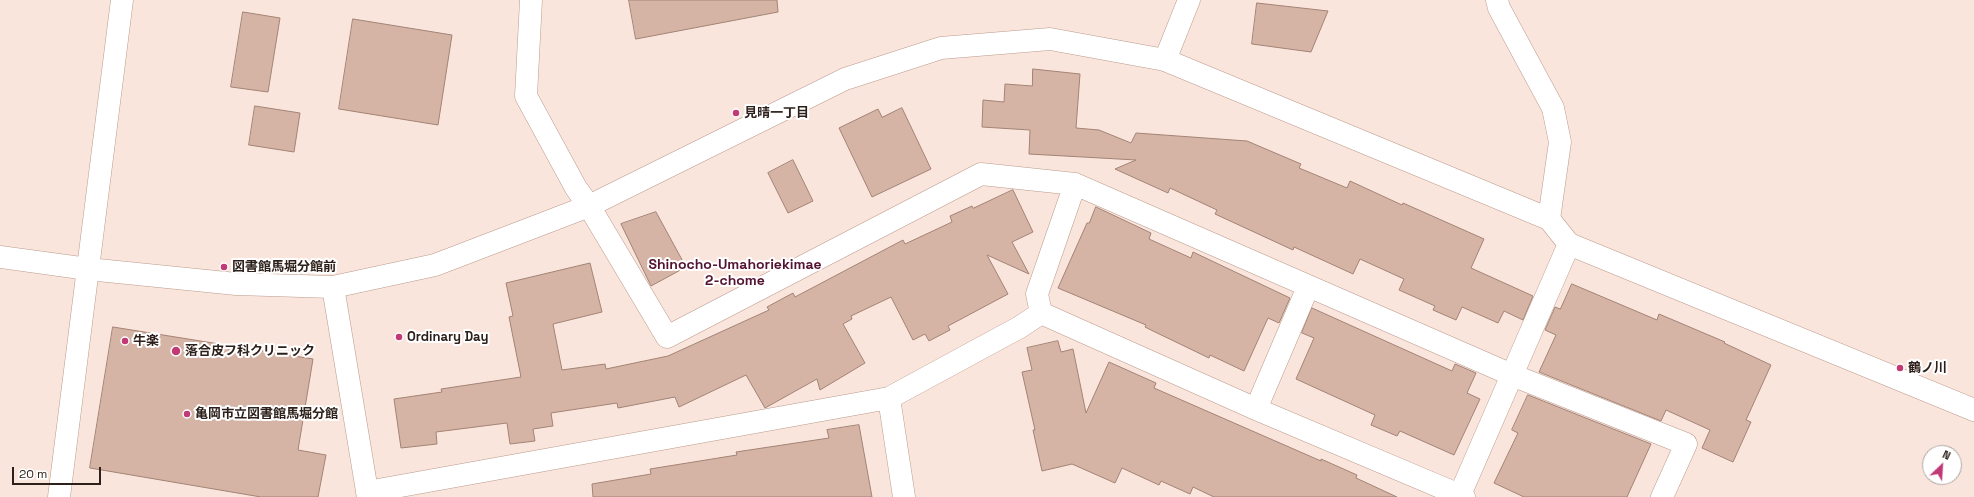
<!DOCTYPE html>
<meta charset="utf-8">
<style>
body{margin:0}
#map{position:relative;width:1974px;height:497px;overflow:hidden;background:#fae5dc;font-family:"Space Grotesk",sans-serif}
canvas{display:block}
.north{position:absolute;left:1922px;top:445px;width:40px;height:40px;box-sizing:border-box;background:#fff;border:1px solid #aba6a4;border-radius:50%;rotate:25deg;font-size:11px;font-weight:700;line-height:16px;text-align:center;color:#2d201b}
.north::after{content:'';display:block;margin:auto;width:14px;height:18px;background:#c13975;clip-path:polygon(50% 0,100% 100%,50% 72%,0 100%)}
.scale{position:absolute;left:12px;top:467px;width:89px;height:18px;box-sizing:border-box;border:2px solid #2d201b;border-top:0;padding-left:5px;font-size:12px;line-height:14px;white-space:nowrap;color:#2d201b;-webkit-text-stroke:3px #fff;paint-order:stroke}
</style>
<div id="map">
<canvas width="1974" height="497"></canvas>
<div class="north">N</div>
<div class="scale">20 m</div>
</div>
<script>
const c = document.querySelector('canvas').getContext('2d');
c.lineJoin = 'round';
function paint(path, color) { c.fillStyle = color; c.fill(path, 'evenodd'); }
function stroke(path, color, width, dash) { c.strokeStyle = color; c.lineWidth = width; c.lineCap = dash ? 'butt' : 'round'; c.setLineDash(dash || []); c.stroke(path); }
function label(font, color, halo, rows, align = 'center') {
  c.font = font + ' "Space Grotesk","Noto Sans JP",sans-serif'; c.lineWidth = 4; c.setLineDash([]); c.textBaseline = 'middle'; c.strokeStyle = halo; c.fillStyle = color; for (const [text, x, y, turn = 0] of rows) {
    c.save(); c.translate(x, y); c.rotate((+turn || 0) * Math.PI / 180); c.textAlign = isNaN(turn) ? turn : align; if (halo) c.strokeText(text, 0, 0); c.fillText(text, 0, 0); c.restore();
  }
}
const building = new Path2D(`
 M629,0H777L778,12L636,39Z
 M1257,3L1328,11L1311,52L1252,44Z
 M243,12L280,18L268,92L231,87Z
 M353,19L452,35L438,125L339,109Z
 M1033,69L1080,74L1076,128L1099,130L1131,143L1136,133L1247,141L1301,164L1299,168L1347,188L1350,181L1402,205L1403,203L1484,239L1471,268L1533,296L1523,320L1504,311L1498,323L1462,307L1456,320L1433,310L1435,306L1399,290L1404,279L1360,259L1353,274L1294,247L1293,250L1215,214L1217,210L1170,188L1168,193L1115,169L1136,160L1029,154L1030,130L982,127L983,100L1004,102L1005,84L1032,86Z
 M255,106L300,113L294,152L249,145Z
 M902,108L931,169L872,197L839,128L878,109L882,117Z
 M793,160L813,201L788,213L768,173Z
 M1013,190L1033,232L1012,242L1029,274L987,255L1008,294L948,326L950,330L929,341L925,334L913,340L891,297L851,316L852,319L843,324L865,363L820,390L817,379L765,408L746,375L679,407L675,397L618,408L617,403L551,413L553,426L533,429L535,441L510,444L507,423L436,432L437,444L401,448L394,399L442,392L441,389L521,377L509,317L513,316L506,283L590,263L602,312L553,324L562,370L605,364L606,369L668,356L769,310L767,307L793,293L795,297L903,240L905,244L952,222L950,216L972,206L973,208Z
 M1096,207L1151,233L1149,239L1191,258L1193,252L1290,298L1279,323L1268,318L1244,371L1210,355L1209,358L1153,331L1145,327L1146,325L1058,288L1087,223H1089Z
 M656,212L686,267L651,286L621,224Z
 M1572,284L1657,320L1659,314L1725,342L1724,343L1771,365L1746,420L1751,422L1733,462L1702,448L1710,430L1666,410L1661,421L1539,372L1556,335L1545,330L1555,307L1560,309Z
 M1312,308L1452,371L1455,364L1476,373L1467,393L1480,399L1454,455L1400,431L1397,436L1371,425L1375,415L1296,379L1314,338L1302,333Z
 M113,327L313,359L298,450L326,455L318,497H261L90,468Z
 M1058,341L1061,352L1073,349L1086,413L1109,362L1156,383L1154,388L1321,461V459L1357,475L1356,478L1397,497H1214L1193,487L1190,494L1161,481L1159,485L1122,468L1115,483L1072,464L1042,471L1033,430H1035L1022,372L1032,370L1027,348Z
 M1528,395L1651,444L1627,497H1524L1494,483L1518,433L1512,430Z
 M859,425L872,497H593L592,484L651,474L650,469L737,455L736,452L829,438L827,430Z`);
paint(building, '#d6b4a5');
stroke(building, '#a28375', 1);
const street = new Path2D(`
 M1497,0L1499,8L1553,108L1560,142L1549,219
 M1165,60L1189,0
 M589,206L667,337L981,174L1075,184L1512,375L1686,444L1662,497
 M333,287L368,497
 M1041,313L1037,294L1075,184
 M889,398L904,497
 M1256,409L1308,287
 M367,492L889,398L1020,327L1041,313L1256,409L1464,497
 M1459,497L1569,244L1974,410`);
const secondary = new Path2D(`
 M531,0L526,96L576,188L589,206
 M0,257L88,269L236,284L333,287L435,265L589,206L845,79L941,48L1050,39L1165,60L1549,219L1569,244
 M59,497L122,0`);
stroke(street, '#bb9b8c', 23);
stroke(secondary, '#bb9b8c', 23);
stroke(street, '#fff', 22);
stroke(secondary, '#fff', 22);
for (const [x, y, r, color] of [
 [736,113,4,"#c13975"],
 [224,267,4,"#c13975"],
 [399,337,4,"#c13975"],
 [125,341,4,"#c13975"],
 [176,351,5,"#c13975"],
 [1900,368,4,"#c13975"],
 [187,414,4,"#c13975"]
]) { const dot = new Path2D(); dot.arc(x, y, r, 0, 2 * Math.PI); c.fillStyle = color; c.fill(dot); stroke(dot, '#fff', 1.5); }
label('bold 13px', '#2d201b', '#fff', [
 ["見晴一丁目",744,113],
 ["図書館馬堀分館前",232,267],
 ["Ordinary Day",407,337],
 ["牛楽",133,341],
 ["落合皮フ科クリニック",185,351],
 ["鶴ノ川",1908,368],
 ["亀岡市立図書館馬堀分館",195,414]
], 'left');
label('bold 14px', '#541330', '#fff', [
 ["Shinocho-Umahoriekimae",735,265],
 ["2-chome",735,281]
]);
</script>
